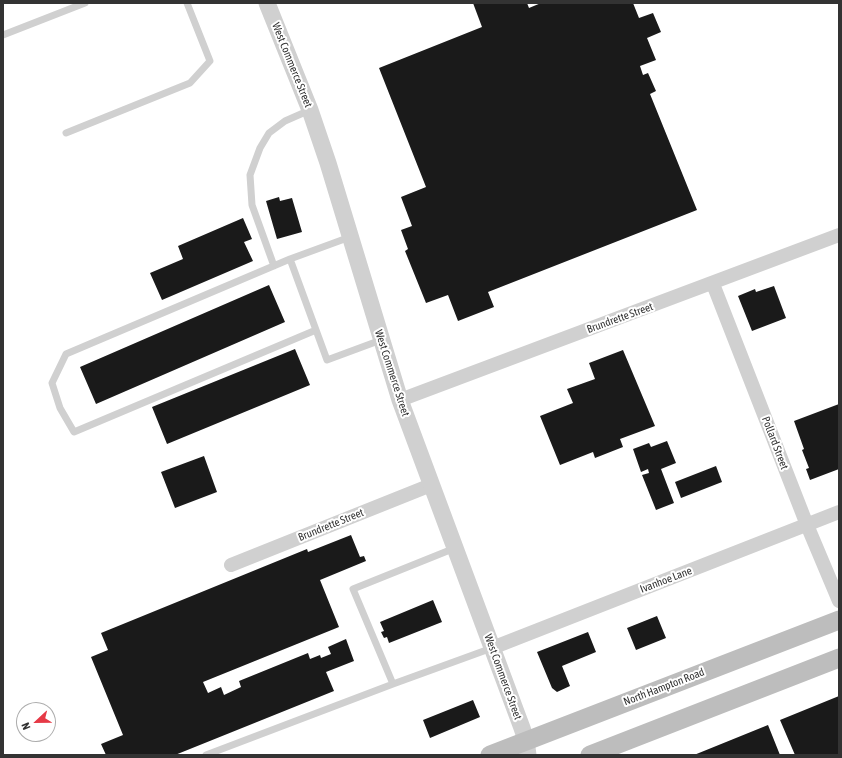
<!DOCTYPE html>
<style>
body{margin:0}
#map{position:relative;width:842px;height:758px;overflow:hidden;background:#fff;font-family:"Asap Condensed",sans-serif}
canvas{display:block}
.frame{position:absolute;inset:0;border:4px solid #333;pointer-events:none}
.north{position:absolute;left:16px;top:702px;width:40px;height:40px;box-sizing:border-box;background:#fff;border:1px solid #adadad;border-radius:50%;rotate:248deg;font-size:11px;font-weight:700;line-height:16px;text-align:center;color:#333}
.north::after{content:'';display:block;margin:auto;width:14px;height:18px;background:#e63946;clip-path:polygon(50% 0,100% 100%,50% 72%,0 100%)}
</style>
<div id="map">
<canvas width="842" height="758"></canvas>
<div class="frame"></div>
<div class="north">N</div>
</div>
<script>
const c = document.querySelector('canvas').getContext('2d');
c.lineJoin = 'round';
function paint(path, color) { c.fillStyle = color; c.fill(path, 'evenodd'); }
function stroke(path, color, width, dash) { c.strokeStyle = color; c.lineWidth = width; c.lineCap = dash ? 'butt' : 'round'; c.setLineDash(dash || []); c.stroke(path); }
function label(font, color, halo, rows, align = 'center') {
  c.font = font + ' "Asap Condensed",sans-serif'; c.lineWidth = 4; c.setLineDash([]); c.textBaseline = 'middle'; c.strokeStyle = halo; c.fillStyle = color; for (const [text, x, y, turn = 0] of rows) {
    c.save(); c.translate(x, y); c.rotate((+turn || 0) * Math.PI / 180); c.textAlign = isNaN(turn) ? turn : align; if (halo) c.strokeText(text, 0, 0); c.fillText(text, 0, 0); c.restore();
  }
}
paint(new Path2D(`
 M473,3H527L529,8L541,3H633L639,18L653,13L661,32L647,38L656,60L640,66L643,75L648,73L656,91L650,94L697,210L488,292L494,307L458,321L448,295L426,303L405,251L408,249L401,230L412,226L401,197L426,187L379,68L482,27Z
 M279,197L280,201L292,198L302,232L277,239L266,201Z
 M243,218L252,239L244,242L253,261L162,300L150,273L183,259L178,246Z
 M269,285L285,322L96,404L80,367Z
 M774,286L786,318L752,331L738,296L755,289L756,292Z
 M295,349L310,385L167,444L152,407Z
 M623,350L655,426L620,439L623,447L595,458L593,452L560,465L540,416L573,403L567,389L595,379L589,363Z
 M839,404V469L810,480L806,469L809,468L802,450L804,449L794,421Z
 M667,441L676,463L661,469L674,503L656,510L642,475L649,473L648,469L641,472L633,449L649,443L651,447Z
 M204,456L217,492L175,508L161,472Z
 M716,466L722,482L681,498L675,482Z
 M351,535L360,557L364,556L366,561L320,580L339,627L203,682L208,693L221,687L224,695L241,687L239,681L308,653L310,659L320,655L321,658L331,654L328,647L346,639L354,661L326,672L334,691L175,755H106L101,744L123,735L91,657L108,650L101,633L307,549L308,552Z
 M433,600L442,622L389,643L387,637L384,638L381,632L384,631L380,622Z
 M657,616L666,638L636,650L627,628Z
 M588,632L596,652L562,666L570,686L557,692L552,688L537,652Z
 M839,696V755H795L780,720Z
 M473,700L480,717L430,738L423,720Z
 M768,725L780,755H694Z`), '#1a1a1a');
stroke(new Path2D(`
 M3,35L85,3
 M66,133L190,83L210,61L187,3
 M350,237L290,259L327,360L381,340
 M290,259L66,354L52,383L60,408L74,432L316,330
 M274,266L252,205L250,175L260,148L269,133L285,121L310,110
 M393,684L353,589L455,548
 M206,755L393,684L492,648`), '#d0d0d0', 7);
stroke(new Path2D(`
 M713,284L807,525L839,601
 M400,400L839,235
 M231,565L431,485
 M492,648L839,512`), '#d0d0d0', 14);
stroke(new Path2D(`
 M267,3L310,110L328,163L400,400L522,728L526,740L528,755`), '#d0d0d0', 17);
stroke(new Path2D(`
 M490,755L839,620
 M590,755L839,658`), '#bdbdbd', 19);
label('11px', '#333', '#fff', [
 ["West Commerce Street",292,65,68],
 ["Brundrette Street",620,318,-20],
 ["West Commerce Street",392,373,72],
 ["Pollard Street",775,443,69],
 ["Brundrette Street",331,525,-22],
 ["Ivanhoe Lane",666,580,-21],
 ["West Commerce Street",503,677,70],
 ["North Hampton Road",664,687,-21]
]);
</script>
